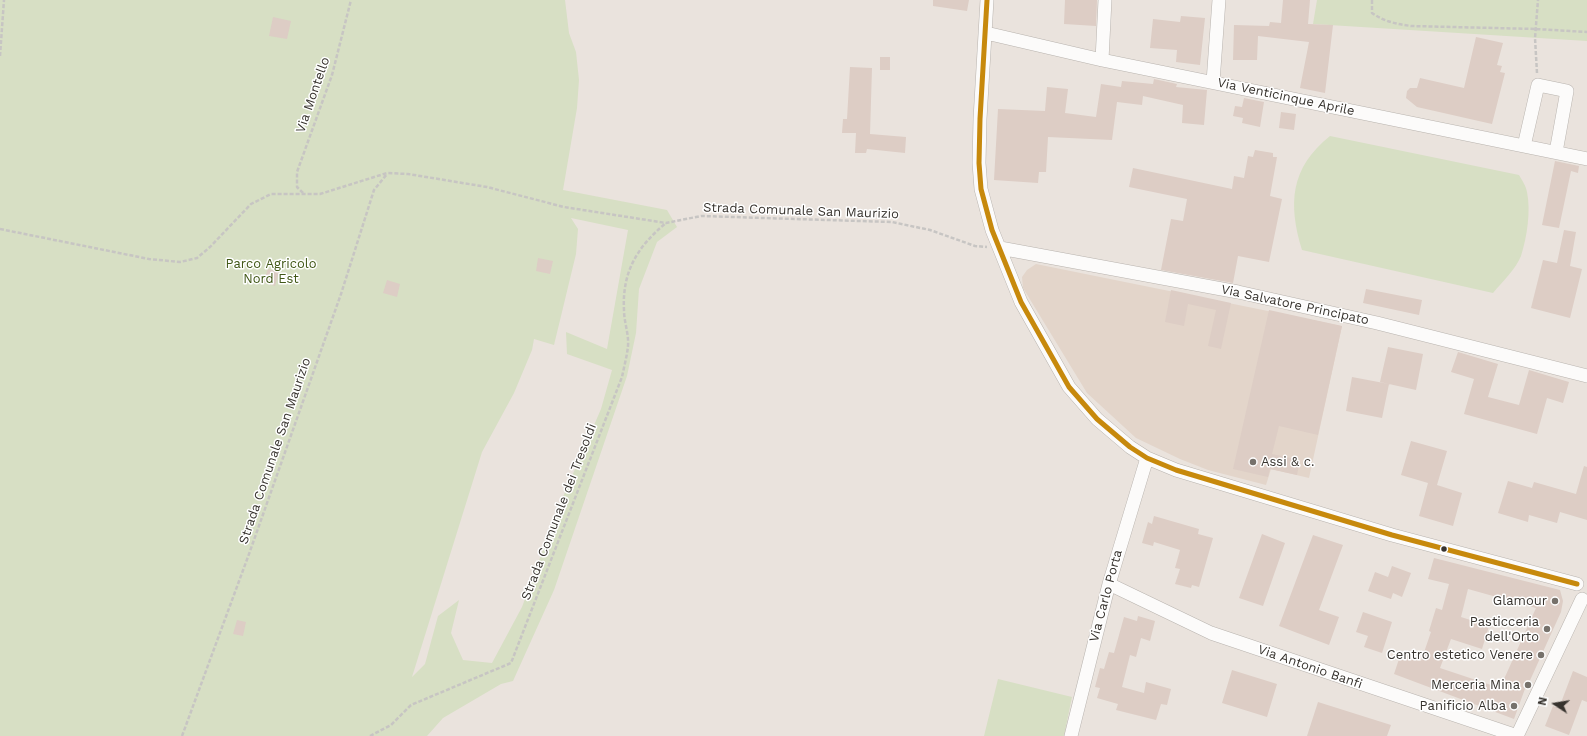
<!DOCTYPE html>
<style>
body{margin:0}
#map{position:relative;width:1587px;height:736px;overflow:hidden;background:#eae3dd;font-family:"Work Sans",sans-serif}
canvas{display:block}
.north{position:absolute;left:1535px;top:684px;width:40px;height:40px;-webkit-text-stroke:3px #fff;paint-order:stroke;rotate:282deg;font-size:11px;font-weight:700;line-height:16px;text-align:center;color:#37332e}
.north::after{content:'';display:block;margin:auto;width:14px;height:18px;background:#37332e;clip-path:polygon(50% 0,100% 100%,50% 72%,0 100%)}
</style>
<div id="map">
<canvas width="1587" height="736"></canvas>
<div class="north">N</div>
</div>
<script>
const c = document.querySelector('canvas').getContext('2d');
c.lineJoin = 'round';
function paint(path, color) { c.fillStyle = color; c.fill(path, 'evenodd'); }
function stroke(path, color, width, dash) { c.strokeStyle = color; c.lineWidth = width; c.lineCap = dash ? 'butt' : 'round'; c.setLineDash(dash || []); c.stroke(path); }
function label(font, color, halo, rows, align = 'center') {
  c.font = font + ' "Work Sans",sans-serif'; c.lineWidth = 3; c.setLineDash([]); c.textBaseline = 'middle'; c.strokeStyle = halo; c.fillStyle = color; for (const [text, x, y, turn = 0] of rows) {
    c.save(); c.translate(x, y); c.rotate((+turn || 0) * Math.PI / 180); c.textAlign = isNaN(turn) ? turn : align; if (halo) c.strokeText(text, 0, 0); c.fillText(text, 0, 0); c.restore();
  }
}
paint(new Path2D(`
 M1036,264L1342,326L1309,478L1271,469L1266,485L1208,470L1180,459L1136,438L1087,393L1023,288L1022,277L1027,270Z`), '#e3d5ca');
paint(new Path2D(`
 M0,0H565L569,33L576,52L579,80L577,108L563,190L667,210L677,227L657,242L639,289L636,333L627,376L554,590L513,681L501,684L443,718L427,736H0ZM571,218L628,230L607,349L566,332L567,354L612,370L601,409L559,506L522,607L492,663L463,660L451,633L459,600L438,616L425,664L412,677L482,452L514,393L532,350L534,339L554,345L576,254L578,229Z
 M1317,0H1587V41L1313,24Z
 M1330,136L1519,175C1522,180 1526,186 1527,192C1531,211 1527,237 1521,256C1516,269 1502,282 1493,293L1302,250C1288,204 1290,168 1330,136Z
 M998,679L1072,697L1064,736H984Z`), '#d7dfc4');
paint(new Path2D(`
 M933,0H969L967,11L933,6Z
 M1065,0H1097L1096,26L1064,24Z
 M1283,0H1310L1308,24L1333,25L1325,93L1300,88L1309,42L1258,36L1257,60H1233L1234,25L1269,26L1270,22L1281,23Z
 M1181,16L1205,18L1200,65L1176,62L1177,50L1150,48L1153,19L1180,22Z
 M273,17L291,21L287,39L269,36Z
 M1476,37L1503,43L1497,65L1502,66L1500,72L1505,73L1492,124L1417,107L1406,98L1407,91L1410,88H1417L1420,78L1464,88Z
 M880,57H890V70H880Z
 M850,67L872,68L870,134L906,137L905,153L867,149L866,153H855L856,133H842L843,119H847Z
 M1154,79L1177,84L1176,87L1207,90L1204,125L1182,123L1183,105L1143,96L1142,105L1117,102L1112,140L1048,137L1046,172H1039L1038,183L994,180L998,109L1045,111L1047,87L1068,89L1065,113L1096,117L1101,84L1121,87L1122,81L1153,84Z
 M1244,98L1264,102L1260,127L1242,123L1243,118L1233,116L1235,106L1242,107Z
 M1281,112L1296,114L1294,130L1279,128Z
 M1255,150L1273,153V157H1277L1270,196L1282,199L1269,262L1238,256L1233,283L1161,270L1171,219L1183,221L1187,199L1129,187L1133,168L1232,189L1234,176L1244,178L1248,156L1253,157Z
 M1555,161L1579,166L1578,173L1571,171L1559,228L1542,225Z
 M1564,230L1576,232L1570,266L1582,269L1570,318L1531,308L1543,260L1557,263Z
 M538,258L553,261L550,274L536,271Z
 M268,269L279,272L275,286L263,282Z
 M387,280L400,284L397,297L383,293Z
 M1366,289L1422,300L1419,315L1363,303Z
 M1171,290L1231,303L1221,349L1208,346L1216,310L1188,304L1184,326L1165,322Z
 M1269,310L1342,326L1318,435L1279,426L1272,454L1300,460L1297,475L1270,469L1268,477L1233,469Z
 M1388,347L1423,354L1416,390L1380,382Z
 M1458,352L1498,364L1488,397L1519,405L1529,370L1569,382L1563,403L1547,398L1537,434L1464,414L1474,379L1451,372Z
 M1352,377L1389,384L1382,418L1346,411Z
 M1411,441L1447,451L1437,485L1462,493L1453,526L1419,516L1428,483L1401,475Z
 M1584,466L1587,467V520L1560,512L1557,523L1529,515L1528,522L1498,513L1508,481L1532,488L1534,482L1576,494Z
 M1154,516L1199,529L1198,534L1213,538L1199,587L1192,585L1191,588L1175,584L1180,569L1175,568L1180,550L1154,542L1153,546L1142,543L1148,522L1152,524Z
 M1262,534L1285,543L1263,606L1239,598Z
 M1313,535L1343,545L1319,610L1339,617L1329,645L1279,626Z
 M1434,558L1560,590L1563,601L1561,612L1527,687L1526,686L1514,719L1394,674L1401,653L1421,661L1431,632L1429,631L1436,608L1442,610L1449,584L1428,579ZM1468,589L1536,608L1500,688L1440,668L1451,639L1482,649L1489,626L1461,617Z
 M1392,566L1411,573L1402,597L1393,593L1391,599L1368,591L1375,572L1388,577Z
 M1363,612L1392,622L1382,653L1364,647L1368,636L1356,632Z
 M1138,616L1155,621L1150,641L1141,638L1136,657L1130,655L1122,687L1144,693L1146,682L1171,689L1167,705L1161,704L1156,720L1116,710L1118,704L1097,698L1100,688L1095,687L1100,668L1104,669L1109,652L1114,653L1124,617L1137,621Z
 M237,620L246,622L243,636L233,634Z
 M1232,670L1277,684L1267,717L1222,703Z
 M1573,671L1587,677V702L1582,700L1569,735L1545,726L1553,706L1559,708Z
 M1318,702L1391,725L1387,736H1307Z`), '#ddcdc5');
const minor = new Path2D(`
 M987,0L980,119L979,163L981,189L992,230L1021,302L1069,387L1097,419L1130,447L1147,458L1176,470L1392,535L1577,584
 M986,33L1102,60L1587,159
 M1102,60L1105,0
 M1213,82L1219,0
 M1524,146L1538,85L1567,91L1556,152
 M1000,248L1238,292L1377,323L1587,376
 M1109,584L1211,633L1517,736
 M1071,736L1109,584L1147,458
 M1517,736L1582,599`);
stroke(minor, '#b8b3ae', 14);
stroke(new Path2D(`
 M1372,0V13C1385,22 1397,24 1411,26L1536,29L1587,32
 M0,56L4,0
 M1537,73L1535,38L1538,0
 M303,193L297,187V172L332,75L351,0
 M0,229L149,259L180,262L197,258L210,247L251,204L271,194H320L387,173L408,174L487,187L564,207L666,223L701,216L892,222L930,230L975,246L987,247
 M182,736L249,554L341,294L374,190L387,174
 M370,736L391,725L411,705L511,663L622,377C624,367 627,356 628,346C629,334 624,322 624,310C622,272 637,247 666,223`), '#c7c5c3', 2.5, [4, 2]);
stroke(minor, '#fcfbfa', 13);
stroke(new Path2D(`
 M987,0L980,119L979,163L981,189L992,230L1021,302L1069,387L1097,419L1130,447L1147,458L1176,470L1392,535L1577,584`), '#c7890c', 5);
for (const [x, y, r, color] of [
 [1253,462,4,"#76716b"],
 [1444,549,3.5,"#37332e"],
 [1555,601,4,"#76716b"],
 [1547,629,4,"#76716b"],
 [1541,655,4,"#76716b"],
 [1528,685,4,"#76716b"],
 [1514,706,4,"#76716b"]
]) { const dot = new Path2D(); dot.arc(x, y, r, 0, 2 * Math.PI); c.fillStyle = color; c.fill(dot); stroke(dot, '#fff', 1.5); }
label('13px', '#37332e', '#fff', [
 ["Via Montello",313,95,-71],
 ["Via Venticinque Aprile",1286,97,12],
 ["Strada Comunale San Maurizio",801,211,2],
 ["Via Salvatore Principato",1295,305,12],
 ["Strada Comunale San Maurizio",275,451,-71],
 ["Strada Comunale dei Tresoldi",559,512,-69],
 ["Via Carlo Porta",1106,596,-75],
 ["Via Antonio Banfi",1310,667,19]
]);
label('13px', '#405716', '#fff', [
 ["Parco Agricolo",271,264],
 ["Nord Est",271,279]
]);
label('13px', '#37332e', '#fff', [
 ["Assi & c.",1261,462,"left"],
 ["Glamour",1547,601],
 ["Pasticceria",1539,622],
 ["dell'Orto",1539,637],
 ["Centro estetico Venere",1533,655],
 ["Merceria Mina",1520,685],
 ["Panificio Alba",1506,706]
], 'right');
</script>
